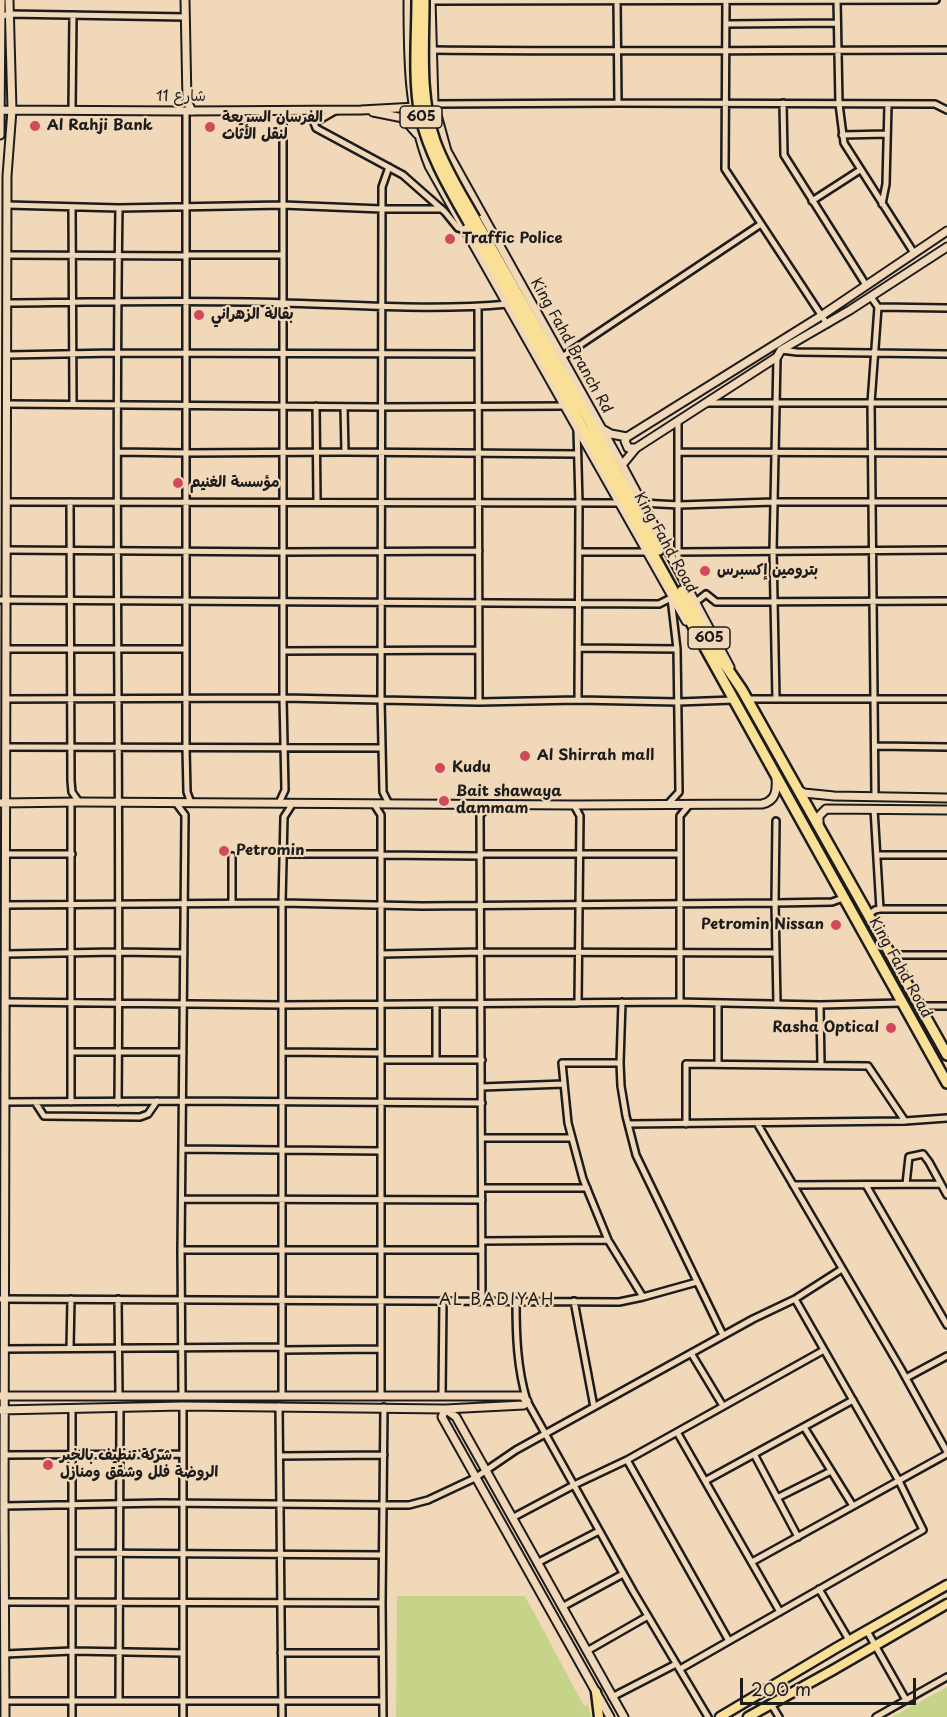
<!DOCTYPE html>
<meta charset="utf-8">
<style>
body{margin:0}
#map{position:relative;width:947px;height:1717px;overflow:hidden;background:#f1d8b8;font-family:"Playpen Sans",sans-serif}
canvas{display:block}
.scale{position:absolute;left:740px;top:1678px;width:176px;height:27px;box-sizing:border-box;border:3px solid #1c1c1c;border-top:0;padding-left:8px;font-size:18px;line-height:21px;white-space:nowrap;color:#1c1c1c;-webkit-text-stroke:4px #f1d8b8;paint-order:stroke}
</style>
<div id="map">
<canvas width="947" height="1717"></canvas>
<div class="scale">200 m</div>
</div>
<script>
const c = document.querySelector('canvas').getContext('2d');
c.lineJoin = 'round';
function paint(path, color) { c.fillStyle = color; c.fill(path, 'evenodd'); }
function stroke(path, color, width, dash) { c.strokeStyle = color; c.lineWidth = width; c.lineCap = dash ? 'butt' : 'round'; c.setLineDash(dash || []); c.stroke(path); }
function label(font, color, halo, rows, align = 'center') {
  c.font = font + ' "Playpen Sans","Playpen Sans Arabic",sans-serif'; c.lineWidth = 4.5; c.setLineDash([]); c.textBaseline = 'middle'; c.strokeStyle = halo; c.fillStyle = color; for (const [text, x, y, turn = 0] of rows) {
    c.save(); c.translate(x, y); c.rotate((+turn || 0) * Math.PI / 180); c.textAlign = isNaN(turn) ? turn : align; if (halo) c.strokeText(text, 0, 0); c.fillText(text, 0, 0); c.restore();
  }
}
paint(new Path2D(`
 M397,1596H525L584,1706L588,1705L591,1717H396Z
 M947,1687V1717H892Z`), '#c5d488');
const street = new Path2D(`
 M617,0L618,103
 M726,0L725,169L827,324
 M837,0L839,104L844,143L914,253
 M431,1L936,0
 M0,17L9,14L185,17
 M726,24L837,23
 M432,50C604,52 775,50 947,50
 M783,103L784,155L866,285
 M434,104L618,103L935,104L947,110
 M72,110L73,15
 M186,111V748L187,792L191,803
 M335,111L314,123L316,128L403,175L445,212L458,228L464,230
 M842,135L887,134
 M389,167L382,187L381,700L383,792L389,804
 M812,201L860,170
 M882,204L886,184L888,105
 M7,205L119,208L283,205L382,209H442
 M72,207L73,404
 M7,255L186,256
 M186,255H283
 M871,297L878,307L871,403L875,796
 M7,303C100,302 193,300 285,303C359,305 434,311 508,304
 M478,307L479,702
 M878,307L947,308
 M781,350L797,352L947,354
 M7,355L117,353L478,354
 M562,357L761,224
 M707,403H947
 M7,404L381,407L565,406
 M316,406L317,502
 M344,407L345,452
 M678,421V570
 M577,429L579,503L578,700
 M118,452L186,453
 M678,452L947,453
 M186,453L345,452L577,454
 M7,502L618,503
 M70,502L71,781L72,792L79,802
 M641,503L679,505L774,502H947
 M7,550L283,552L479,551
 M579,552H645
 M678,552L947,550
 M0,600L659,604L671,598L677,649L679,792L668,804
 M696,602L706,594L716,602L947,601
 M579,648L677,649
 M6,649H186
 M283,651L479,650
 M7,699L283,698L479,702L578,700L678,702L733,700
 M748,699H947
 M776,699L773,551L777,357
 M875,746L947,747
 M7,747L382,748
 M71,802V1102
 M176,803L185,815L181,1250L182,1396
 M279,803L285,790L283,698V110
 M374,804L381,815V1396
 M574,805L580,816L578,1003
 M874,809L880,909
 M776,821L775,903L777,1004
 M6,854H72
 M283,854H381
 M481,854H680
 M381,855L481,856
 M877,855H947
 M232,856V903
 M6,905L282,903L422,906L775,903L832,902L843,898
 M868,915L875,910L880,909H947
 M6,954L117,952L184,953
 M381,954L482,952L775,953
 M892,955H947
 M6,1002L282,1005L676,1002L820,1005L902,1003
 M622,1002L620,1063L621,1086L626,1116L636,1155L723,1335
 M680,1002V816L690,804
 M718,1003V1064
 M436,1004V1060
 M820,1005L821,1065
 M919,1006H947
 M71,1052H183
 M282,1052L381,1053
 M381,1060H482
 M620,1063H562L568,1123L583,1179L608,1240L643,1297
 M482,1087L564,1084
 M6,1102L183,1101L482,1103
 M35,1102L44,1116L140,1117L148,1114L157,1101
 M118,1102C121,804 114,506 119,208
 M757,1123L901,1369L947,1452
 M628,1124L905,1121L947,1118
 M686,1124V1064L868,1066L905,1121
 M482,1138H572
 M182,1149L381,1151
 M906,1184L909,1157L923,1154L929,1162L947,1195
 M793,1185L941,1184
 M866,1185L947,1325
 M482,1188H587
 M182,1199L482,1200
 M482,1241L608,1240
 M181,1250H482
 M0,1299L619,1302L643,1297L697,1282
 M118,1299L119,1396
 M482,1300L480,815L491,804
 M516,1301C516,1335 517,1368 527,1401L633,1591L708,1717
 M574,1301L594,1407
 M70,1348L71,1299
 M5,1349L282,1347
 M282,1350L381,1349
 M691,1353L723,1406
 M906,1378L947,1356
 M282,1396V903L284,817L293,803
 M442,1396L443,1300
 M279,1406L282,1717
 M72,1408V1717
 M804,1427L853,1506
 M677,1432L780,1612
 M754,1454L798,1537
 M5,1455L183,1454
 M280,1456L384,1455
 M627,1460L729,1641
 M705,1481L853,1400
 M777,1498L831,1471
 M4,1506L162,1503L383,1505H409L428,1500L475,1478L516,1450L753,1319L795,1299L842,1269
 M512,1518L574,1485L627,1460L824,1350
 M73,1553L382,1555
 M752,1562L947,1454
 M537,1563L599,1531
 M819,1589L849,1640
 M6,1602L382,1603
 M562,1607L623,1574
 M867,1631L906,1700
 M587,1651L648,1616
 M281,1653H382
 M5,1654L72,1651L183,1653
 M680,1669L923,1530L899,1481L795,1299
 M612,1697L676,1664
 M5,1701H383
 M119,1701L120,1408
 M771,1704L779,1717
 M183,1717V1406
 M383,1717L382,1603L384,1407
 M876,1717L947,1677`);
const secondary = new Path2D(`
 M185,0L187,101L192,111
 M408,0C408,56 408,113 429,166L686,621
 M431,0L434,104L447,151L622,465L730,667
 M0,110L186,111L361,110L416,107
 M373,112L403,118L417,134
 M0,135L1,0
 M604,430L611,434L627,437L821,316L947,231
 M627,437L625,441L628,448H636
 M622,465L636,448L777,357L781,350L850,310L947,247
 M798,790L804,793L834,796L947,798
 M0,803L79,802L574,805L762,804C776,801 777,790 776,778
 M819,825V816L826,809L947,810
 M0,1396H522L527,1401L524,1405L445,1409L183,1406L0,1410
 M5,1717L4,1506L7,176L12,110L9,0
 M610,1717L442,1417L445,1409L456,1417L624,1717`);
const primary = new Path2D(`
 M596,1692L599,1717
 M720,1717L836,1648L947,1585
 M748,1717L833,1670L947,1604`);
const highway = new Path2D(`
 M475,219L589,420L659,550
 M469,223L947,1083
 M682,591L723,662L742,690L947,1055`);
stroke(street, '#1c1c1c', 10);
stroke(secondary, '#1c1c1c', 11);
stroke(primary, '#1c1c1c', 13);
stroke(highway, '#1c1c1c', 14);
stroke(street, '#f1d8b8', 5);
stroke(secondary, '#f1d8b8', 7);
stroke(primary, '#f9e096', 8);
stroke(highway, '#f9e096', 9);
const highwayBridge = new Path2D(`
 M417,0C417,37 413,78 420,115C429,154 449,188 469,223
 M424,0C424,47 419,96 435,141C445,169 461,194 475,219`);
stroke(highwayBridge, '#1c1c1c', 14, []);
stroke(highwayBridge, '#f9e096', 9);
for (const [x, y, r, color] of [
 [35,126,6,"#d1495b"],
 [210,127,6,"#d1495b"],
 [450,239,6,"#d1495b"],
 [199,315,6,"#d1495b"],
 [178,483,6,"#d1495b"],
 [705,571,6,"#d1495b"],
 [525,756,6,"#d1495b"],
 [440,768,6,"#d1495b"],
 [444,801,6,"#d1495b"],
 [224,851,6,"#d1495b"],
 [836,925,6,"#d1495b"],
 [891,1028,6,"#d1495b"],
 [48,1465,6,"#d1495b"]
]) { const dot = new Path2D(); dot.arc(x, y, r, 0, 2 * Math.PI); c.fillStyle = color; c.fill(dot); stroke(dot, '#f1d8b8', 2); }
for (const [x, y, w] of [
 [421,117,42],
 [709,638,42]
]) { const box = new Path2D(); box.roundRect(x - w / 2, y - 11, w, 22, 4.5); c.fillStyle = '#f1d8b8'; c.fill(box); stroke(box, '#1c1c1c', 1.5); }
label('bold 14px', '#1c1c1c', null, [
 ["605",421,117],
 ["605",709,638]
]);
label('15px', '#1c1c1c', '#f1d8b8', [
 ["شارع 11",181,97],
 ["King Fahd Branch Rd",571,346,61],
 ["King Fahd Road",665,543,61],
 ["King Fahd Road",900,968,61]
]);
label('bold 15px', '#1c1c1c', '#f1d8b8', [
 ["الفرسان السريعة",222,118],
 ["لنقل الأثاث",222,135],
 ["Al Rahji Bank",47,126],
 ["Traffic Police",462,239],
 ["بقالة الزهراني",211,315],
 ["مؤسسة الغنيم",190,483],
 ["بترومين إكسبرس",717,571],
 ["Al Shirrah mall",537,756],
 ["Kudu",452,768],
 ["Bait shawaya",456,792],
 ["dammam",456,809],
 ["Petromin",236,851],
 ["Petromin Nissan",824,925,"right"],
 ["Rasha Optical",879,1028,"right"],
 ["شركة تنظيف بالخبر",60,1456],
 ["الروضة فلل وشقق ومنازل",60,1473]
], 'left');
c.letterSpacing = '1.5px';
label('16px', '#1c1c1c', '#f1d8b8', [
 ["AL BADIYAH",497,1301]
]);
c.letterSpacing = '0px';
</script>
